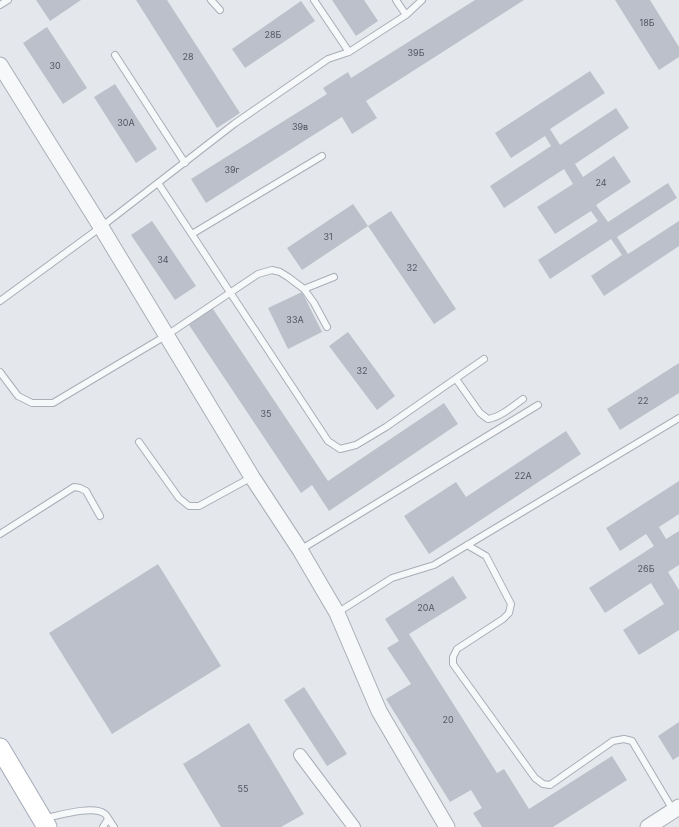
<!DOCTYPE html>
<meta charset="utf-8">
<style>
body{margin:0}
canvas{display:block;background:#e4e7ec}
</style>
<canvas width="679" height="827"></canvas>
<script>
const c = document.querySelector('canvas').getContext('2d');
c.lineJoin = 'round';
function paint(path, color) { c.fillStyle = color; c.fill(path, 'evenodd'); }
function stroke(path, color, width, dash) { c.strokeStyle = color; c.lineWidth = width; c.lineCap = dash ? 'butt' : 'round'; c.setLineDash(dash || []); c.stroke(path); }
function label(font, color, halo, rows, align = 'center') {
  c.font = font + ' Inter,sans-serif'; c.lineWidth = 3.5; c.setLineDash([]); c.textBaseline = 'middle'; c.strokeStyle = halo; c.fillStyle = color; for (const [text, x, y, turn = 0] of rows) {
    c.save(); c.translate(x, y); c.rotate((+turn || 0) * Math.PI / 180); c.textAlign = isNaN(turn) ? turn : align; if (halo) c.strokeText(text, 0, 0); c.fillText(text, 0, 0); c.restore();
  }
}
paint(new Path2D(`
 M36,0H81L50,21Z
 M136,0H167L240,113L217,128Z
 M332,0H364L378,21L356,36Z
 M475,0H524L366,101L377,118L352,134L342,117L206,203L191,179L327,94L323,88L348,72L351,78Z
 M615,0H650L679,47V57L659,70Z
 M301,1L315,21L245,68L232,49Z
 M47,27L87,88L63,104L23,43Z
 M590,71L605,93L550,129L560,145L616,108L629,128L575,164L583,177L614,156L631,182L596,205L608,222L668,183L677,198L617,237L628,254L679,221V246L604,296L591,276L622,255L611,239L550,279L538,260L598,221L591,211L555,234L537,207L573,184L564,169L504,208L490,186L551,146L545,136L511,158L495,133Z
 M115,84L157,149L136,163L94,97Z
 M353,204L368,226L302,270L287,248Z
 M391,211L456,309L434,324L368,226Z
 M152,221L196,286L175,300L131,235Z
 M302,292L322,332L288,349L268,308Z
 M211,306L328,481L444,403L458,424L329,511L312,485L301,493L187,322Z
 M348,332L395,396L377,410L329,346Z
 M679,363V393L620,430L607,409Z
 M566,431L581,454L429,554L404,516L456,482L466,497Z
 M679,481V514L659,527L666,539L679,531V565L668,572L679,590V630L639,655L623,630L664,604L651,583L605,613L589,588L654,546L646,534L620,551L606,528Z
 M158,564L221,666L112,734L49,633Z
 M453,576L467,598L409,634L497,773L504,769L529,809L612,756L627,780L553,827H482L473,813L482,808L471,790L450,802L386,699L411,684L387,648L399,641L385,619Z
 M304,687L347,754L327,766L284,700Z
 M679,722V756L673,760L658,736Z
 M249,723L304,814L281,827H221L183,764Z`), '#bbc0ca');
const service = new Path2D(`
 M211,0L220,10
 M314,0L349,52
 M396,0L406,15
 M0,5L8,0
 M115,55L185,163
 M158,183L328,441L340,449L356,445L386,427L484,359
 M192,234L322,156
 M304,289L334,277
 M0,301L101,227L234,124L328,59L349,52L406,15L422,0
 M0,372L18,396L32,403H53L167,335L258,274L272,270L280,272L288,277L304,289L314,303L327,327
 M456,379L480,413L488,419C501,417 513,406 523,399
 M139,442L179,498L189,506H199L252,477
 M0,534L74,487L80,488L86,491L100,516
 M467,545L486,556L511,604L509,613L503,619L457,649L453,657V664L535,778L543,784L550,785L613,741L624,739L632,741L673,810
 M300,550L538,405
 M337,613L392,578L434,565L679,418
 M46,818C60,815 94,805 105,814C108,817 111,823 114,827
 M103,827L108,819`);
const minor = new Path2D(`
 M300,755L354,827`);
const tertiary = new Path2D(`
 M0,65L101,227L252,477L300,550L337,613L379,711L447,827
 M648,827L679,807`);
const primary = new Path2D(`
 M0,748L47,827`);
stroke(service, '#a9aeb7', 8);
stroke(minor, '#a9aeb7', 14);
stroke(tertiary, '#a9aeb7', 17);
stroke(primary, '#a3abb8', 21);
stroke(service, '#f7f8fa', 6);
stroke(minor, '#f7f8fa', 12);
stroke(tertiary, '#f7f8fa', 15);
stroke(primary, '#fff', 19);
label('9px', '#4f5766', null, [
 ["18Б",647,23],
 ["28Б",273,35],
 ["39Б",416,53],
 ["28",188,57],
 ["30",55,66],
 ["30А",126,123],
 ["39в",300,127],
 ["39г",232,170],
 ["24",601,183],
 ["31",328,237],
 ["34",163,260],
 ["32",412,268],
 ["33А",295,320],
 ["32",362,371],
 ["22",643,401],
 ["35",266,414],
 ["22А",523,476],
 ["26Б",646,569],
 ["20А",426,608],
 ["20",448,720],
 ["55",243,789]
]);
</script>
